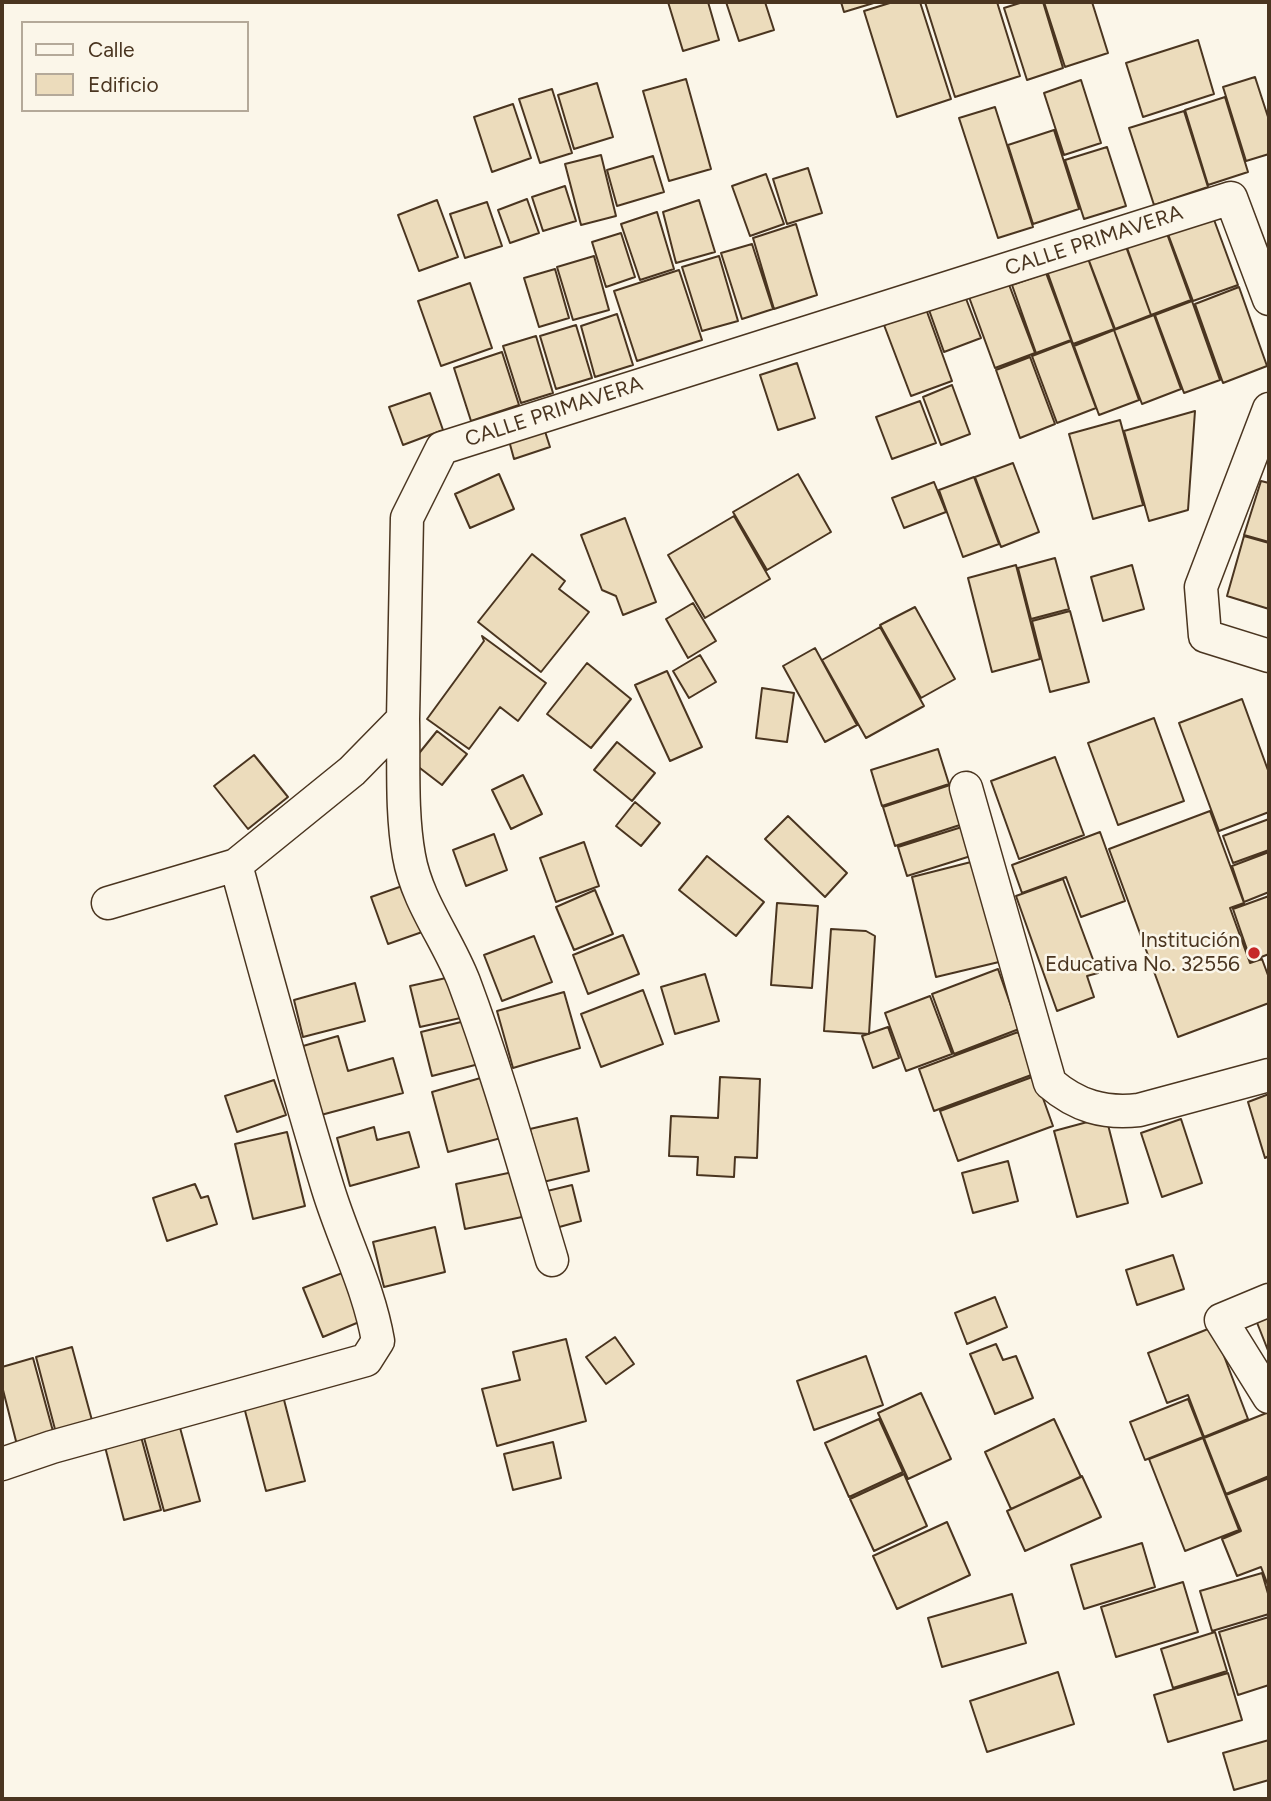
<!DOCTYPE html>
<meta charset="utf-8">
<style>
body{margin:0}
#map{position:relative;width:1271px;height:1801px;overflow:hidden;background:#fbf6e9;font-family:Figtree,sans-serif}
canvas{display:block}
.frame{position:absolute;inset:0;border:4px solid #4a3520;pointer-events:none}
.legend{position:absolute;left:21px;top:21px;width:228px;height:91px;box-sizing:border-box;background:#fbf6e9;border:2px solid #b4a999;margin:0;padding:9px 12px;list-style:none;font-size:21px;color:#4a3520}
.legend li{display:flex;align-items:center;gap:14px;height:35px}
.legend b{width:35px;border:2px solid #b4a999}
</style>
<div id="map">
<canvas width="1271" height="1801"></canvas>
<div class="frame"></div>
<ul class="legend">
<li><b style="height:9px;background:#fbf6e9"></b>Calle</li>
<li><b style="height:19px;background:#ecdcbc"></b>Edificio</li>
</ul>
</div>
<script>
const c = document.querySelector('canvas').getContext('2d');
c.lineJoin = 'round';
function paint(path, color) { c.fillStyle = color; c.fill(path, 'evenodd'); }
function stroke(path, color, width, dash) { c.strokeStyle = color; c.lineWidth = width; c.lineCap = dash ? 'butt' : 'round'; c.setLineDash(dash || []); c.stroke(path); }
function label(font, color, halo, rows, align = 'center') {
  c.font = font + ' Figtree,sans-serif'; c.lineWidth = 5; c.setLineDash([]); c.textBaseline = 'middle'; c.strokeStyle = halo; c.fillStyle = color; for (const [text, x, y, turn = 0] of rows) {
    c.save(); c.translate(x, y); c.rotate((+turn || 0) * Math.PI / 180); c.textAlign = isNaN(turn) ? turn : align; if (halo) c.strokeText(text, 0, 0); c.fillText(text, 0, 0); c.restore();
  }
}
const building = new Path2D(`
 M668,2H708L719,40L683,51Z
 M726,2H765L774,30L739,41Z
 M841,2H877L844,12Z
 M893,2H920L951,99L897,117L864,11Z
 M925,2H997L1020,76L955,97Z
 M1023,2H1043L1063,68L1027,80L1004,8Z
 M1044,2H1092L1108,53L1065,67Z
 M1198,40L1214,94L1143,117L1126,63Z
 M1255,77L1269,120V154L1246,161L1223,87Z
 M686,79L711,169L669,181L643,91Z
 M1081,80L1101,143L1064,155L1044,93Z
 M597,83L613,137L574,149L558,95Z
 M552,89L572,153L540,163L519,99Z
 M1225,97L1248,172L1208,185L1185,110Z
 M513,104L531,158L492,172L474,117Z
 M995,107L1033,227L998,238L959,118Z
 M1184,111L1208,187L1154,205L1129,128Z
 M1054,130L1079,209L1033,224L1008,145Z
 M1107,147L1126,206L1084,219L1065,160Z
 M601,155L616,216L581,225L565,164Z
 M653,156L664,192L617,206L607,170Z
 M808,168L822,213L787,224L773,179Z
 M766,174L784,224L750,236L732,186Z
 M565,186L576,221L543,231L532,197Z
 M527,199L539,233L510,243L498,210Z
 M437,200L458,257L419,271L398,215Z
 M699,200L715,252L676,263L663,212Z
 M487,202L502,246L465,258L450,214Z
 M657,212L674,269L640,280L621,224Z
 M1213,217L1238,285L1193,301L1168,234Z
 M796,224L817,295L774,309L753,238Z
 M1166,231L1191,300L1151,315L1126,245Z
 M621,233L635,277L606,287L592,242Z
 M752,244L773,309L742,319L721,253Z
 M1125,244L1151,315L1115,329L1088,258Z
 M594,256L609,310L573,320L557,267Z
 M719,256L738,321L702,331L682,267Z
 M1087,256L1114,329L1073,344L1047,271Z
 M555,269L569,318L539,327L524,278Z
 M679,270L702,340L637,361L614,291Z
 M1046,273L1071,340L1036,353L1012,285Z
 M1008,282L1035,353L995,368L969,297Z
 M470,283L492,348L441,366L418,301Z
 M1239,287L1267,366L1223,383L1195,304Z
 M965,296L981,338L944,352L929,310Z
 M1192,301L1220,380L1184,393L1155,315Z
 M926,309L952,381L911,396L884,325Z
 M617,314L633,365L595,377L581,326Z
 M1154,315L1181,389L1142,404L1114,330Z
 M576,325L592,378L556,389L540,336Z
 M1114,330L1139,400L1099,415L1074,346Z
 M536,336L553,393L521,403L503,346Z
 M1071,341L1096,408L1057,423L1032,356Z
 M502,352L519,405L471,421L454,368Z
 M1030,357L1055,424L1020,438L996,370Z
 M797,363L815,418L778,430L760,375Z
 M952,385L970,434L941,445L923,397Z
 M430,393L443,430L403,445L389,407Z
 M920,401L936,443L892,459L876,417Z
 M1195,411L1188,510L1149,521L1124,431Z
 M1120,420L1143,505L1093,519L1069,434Z
 M543,425L550,447L514,459L508,437Z
 M1013,463L1039,532L1001,547L975,477Z
 M499,474L514,509L470,528L455,494Z
 M798,474L831,532L767,570L733,512Z
 M974,477L999,544L963,557L939,490Z
 M1261,481L1269,483V542L1244,535Z
 M934,482L946,512L904,528L892,498Z
 M734,516L770,579L705,618L668,555Z
 M625,518L656,602L623,615L616,596L602,590L581,535Z
 M1244,536L1269,543V609L1227,596Z
 M532,554L565,581L559,589L589,612L541,672L478,622Z
 M1055,558L1069,609L1031,619L1018,568Z
 M1016,565L1040,659L992,672L968,578Z
 M1132,565L1144,609L1103,621L1091,577Z
 M693,603L716,641L688,658L666,619Z
 M915,607L955,679L921,698L880,625Z
 M1070,611L1089,682L1050,692L1032,621Z
 M880,627L924,706L866,738L822,660Z
 M482,636L546,683L518,721L500,707L469,749L427,719L484,641Z
 M815,648L857,725L825,742L783,666Z
 M700,655L716,682L689,698L673,671Z
 M587,663L631,699L591,748L547,714Z
 M667,671L702,747L670,761L635,685Z
 M762,688L794,693L787,742L756,738Z
 M1242,699L1269,773V812L1219,831L1179,723Z
 M1154,718L1184,801L1118,825L1088,743Z
 M437,731L467,754L442,785L412,762Z
 M617,742L655,773L632,801L594,770Z
 M938,749L949,784L882,806L871,770Z
 M254,755L288,797L248,829L214,786Z
 M1055,757L1084,835L1019,859L991,781Z
 M523,775L542,814L511,829L492,790Z
 M950,785L963,824L895,846L883,807Z
 M635,802L660,823L641,846L616,826Z
 M1210,811L1244,903L1230,908L1250,963L1262,959L1269,978V1003L1178,1037L1109,849Z
 M788,816L847,873L825,897L765,839Z
 M1269,819V850L1233,863L1223,836Z
 M965,826L974,855L907,876L898,847Z
 M1100,832L1125,901L1081,917L1066,877L1022,893L1012,865Z
 M494,834L507,870L466,886L453,850Z
 M584,842L599,886L556,902L540,858Z
 M1269,852V892L1244,902L1232,866Z
 M707,856L764,902L736,936L679,890Z
 M975,861L999,962L936,977L912,877Z
 M1063,879L1098,973L1087,976L1094,997L1057,1011L1016,896Z
 M408,884L425,931L388,944L371,897Z
 M595,890L613,934L574,950L556,907Z
 M1269,896V954L1251,961L1233,909Z
 M777,903L818,906L812,988L771,985Z
 M831,929L866,931L875,936L869,1034L824,1031Z
 M623,935L639,974L588,994L573,955Z
 M534,936L552,982L502,1001L484,955Z
 M998,969L1019,1029L954,1054L932,994Z
 M705,974L719,1021L675,1034L661,987Z
 M455,976L465,1017L420,1027L410,986Z
 M355,983L365,1021L303,1037L294,1000Z
 M643,990L663,1044L601,1067L581,1014Z
 M564,992L580,1048L513,1068L497,1011Z
 M930,996L952,1054L906,1071L885,1013Z
 M469,1020L479,1064L432,1076L421,1032Z
 M888,1027L899,1058L873,1068L862,1036Z
 M1018,1032L1034,1074L934,1111L919,1069Z
 M338,1036L348,1071L393,1058L403,1093L321,1115L303,1046Z
 M1035,1076L1053,1126L958,1161L940,1111Z
 M484,1077L501,1138L448,1152L432,1092Z
 M720,1077L760,1079L757,1158L735,1157L734,1177L697,1175L698,1157L669,1156L671,1116L718,1118Z
 M274,1080L286,1115L237,1132L225,1096Z
 M1269,1094V1156L1265,1158L1248,1102Z
 M1106,1117L1128,1203L1077,1217L1054,1131Z
 M577,1118L589,1171L543,1182L530,1129Z
 M1181,1119L1202,1183L1162,1197L1141,1133Z
 M374,1127L377,1140L409,1132L419,1167L350,1186L337,1138Z
 M287,1132L305,1206L253,1219L235,1144Z
 M1008,1161L1018,1201L973,1213L962,1173Z
 M513,1172L522,1217L465,1229L456,1184Z
 M195,1184L201,1198L208,1196L217,1224L167,1241L153,1198Z
 M572,1185L581,1221L552,1229L543,1192Z
 M435,1227L445,1272L384,1287L373,1242Z
 M1173,1255L1184,1289L1137,1305L1126,1270Z
 M345,1272L364,1320L323,1337L303,1288Z
 M995,1297L1007,1327L967,1344L955,1313Z
 M1269,1309V1353L1254,1315Z
 M1213,1327L1248,1419L1204,1437L1188,1395L1167,1403L1148,1353Z
 M615,1337L634,1364L606,1384L586,1357Z
 M566,1339L586,1421L497,1446L482,1389L520,1380L513,1352Z
 M996,1344L1003,1360L1016,1356L1033,1398L995,1414L970,1354Z
 M72,1347L93,1424L56,1433L36,1357Z
 M866,1356L883,1405L814,1430L797,1381Z
 M33,1358L54,1435L17,1445L2,1386V1367Z
 M921,1393L951,1459L908,1479L878,1413Z
 M283,1396L305,1481L266,1491L244,1407Z
 M1188,1399L1203,1437L1145,1460L1130,1422Z
 M1269,1412V1476L1226,1494L1204,1438Z
 M879,1419L903,1472L849,1497L825,1443Z
 M1054,1419L1081,1477L1011,1509L985,1452Z
 M179,1424L200,1501L164,1511L143,1434Z
 M140,1433L161,1510L124,1520L104,1443Z
 M1203,1438L1239,1530L1185,1551L1149,1459Z
 M553,1442L561,1478L513,1490L504,1454Z
 M904,1474L927,1526L874,1551L850,1499Z
 M1082,1476L1101,1517L1025,1551L1007,1511Z
 M1269,1478V1588L1261,1567L1237,1576L1222,1539L1241,1531L1226,1495Z
 M947,1522L970,1575L897,1609L873,1556Z
 M1142,1543L1155,1587L1084,1609L1071,1565Z
 M1262,1573L1269,1597V1614L1212,1631L1200,1591Z
 M1183,1582L1198,1632L1116,1657L1101,1607Z
 M1012,1594L1026,1643L942,1667L928,1618Z
 M1269,1617V1685L1238,1695L1219,1632Z
 M1215,1632L1227,1671L1173,1688L1161,1649Z
 M1058,1672L1074,1724L987,1752L970,1701Z
 M1228,1673L1242,1720L1168,1742L1154,1695Z
 M1269,1740V1780L1234,1790L1223,1753Z`);
paint(building, '#ecdcbc');
stroke(building, '#4a3520', 2);
const minor = new Path2D(`
 M1269,409L1201,587L1205,636L1269,656
 M403,719C404,764 401,812 409,856C417,902 448,940 464,982C498,1073 524,1167 552,1260
 M966,788L1050,1083C1077,1106 1104,1114 1139,1110L1269,1075
 M108,903L236,865L352,771L403,719L407,518L442,448L1231,198L1269,299
 M1269,1300L1221,1320L1269,1397
 M2,1464L52,1447L366,1360L378,1341C369,1288 344,1241 328,1189C295,1082 266,974 236,865`);
stroke(minor, '#4a3520', 35);
stroke(minor, '#fbf6e9', 32);
for (const [x, y, r, color] of [
 [1254,953,7,"#c62828"]
]) { const dot = new Path2D(); dot.arc(x, y, r, 0, 2 * Math.PI); c.fillStyle = color; c.fill(dot); stroke(dot, '#fbf6e9', 2.5); }
label('21px', '#4a3520', '#fbf6e9', [
 ["CALLE PRIMAVERA",1094,241,-18],
 ["CALLE PRIMAVERA",554,412,-18]
]);
label('21px', '#4a3520', '#fbf6e9', [
 ["Institución",1240,941],
 ["Educativa No. 32556",1240,965]
], 'right');
</script>
